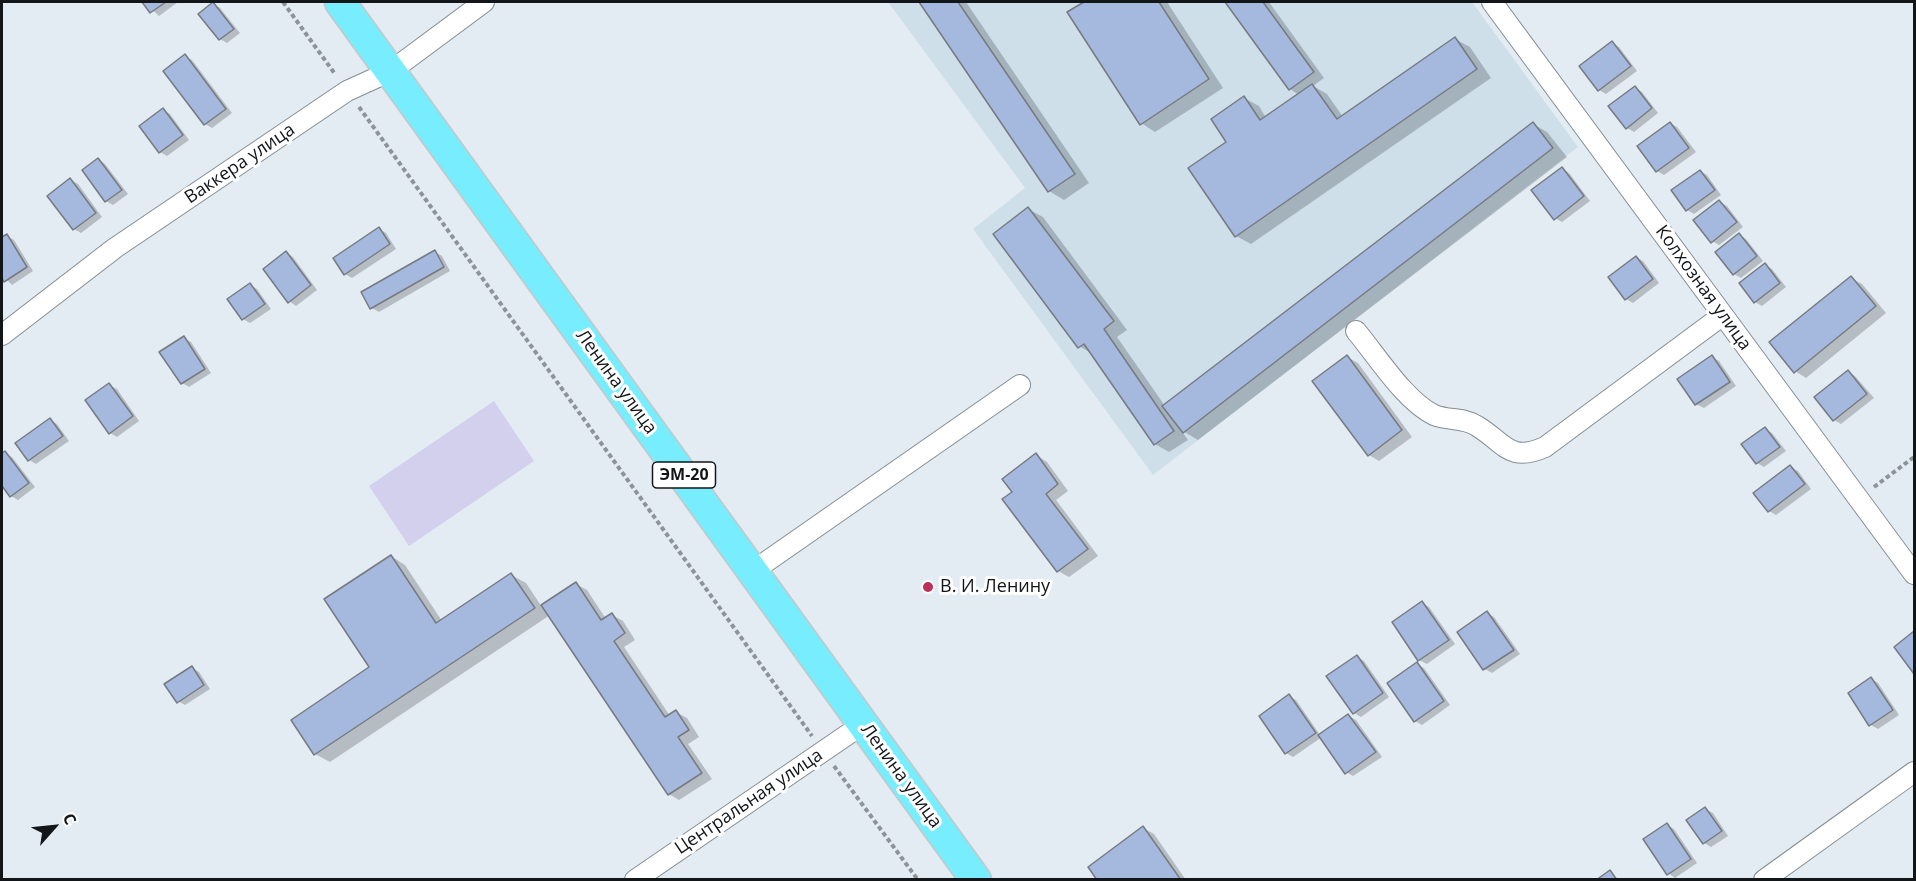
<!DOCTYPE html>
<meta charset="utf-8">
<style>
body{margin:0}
#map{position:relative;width:1916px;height:881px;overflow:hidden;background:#e3ecf3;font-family:"Open Sans",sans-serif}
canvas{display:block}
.frame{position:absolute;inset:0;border:3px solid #121618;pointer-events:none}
.north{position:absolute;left:24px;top:797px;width:60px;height:60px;-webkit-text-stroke:4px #fff;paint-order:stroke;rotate:63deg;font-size:16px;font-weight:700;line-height:24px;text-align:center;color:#121618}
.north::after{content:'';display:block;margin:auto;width:21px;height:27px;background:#121618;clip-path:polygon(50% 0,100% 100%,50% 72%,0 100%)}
</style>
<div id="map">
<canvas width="1916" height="881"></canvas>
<div class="frame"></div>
<div class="north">С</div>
</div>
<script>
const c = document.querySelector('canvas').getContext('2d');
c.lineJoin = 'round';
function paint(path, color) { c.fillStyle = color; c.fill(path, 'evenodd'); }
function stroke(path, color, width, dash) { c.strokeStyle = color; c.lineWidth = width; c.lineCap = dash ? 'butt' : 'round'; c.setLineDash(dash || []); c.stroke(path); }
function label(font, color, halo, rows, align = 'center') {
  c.font = font + ' "Open Sans",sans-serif'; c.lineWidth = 6; c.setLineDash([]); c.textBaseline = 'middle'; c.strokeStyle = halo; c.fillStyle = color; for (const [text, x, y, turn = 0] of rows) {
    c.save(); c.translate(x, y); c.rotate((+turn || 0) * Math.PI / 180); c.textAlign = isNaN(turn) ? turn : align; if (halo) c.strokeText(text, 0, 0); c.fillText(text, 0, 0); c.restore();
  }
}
paint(new Path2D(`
 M888,2H1472L1578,147L1153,475L973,229L1025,188Z`), '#cedfea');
paint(new Path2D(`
 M494,401L534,461L409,546L369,486Z`), '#d3d0ee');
paint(new Path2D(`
 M144,2H178L159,16Z
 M921,2H966L1089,183L1064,200L1049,191Z
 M1087,2H1167L1223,88L1155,132L1141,123L1069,13Z
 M1227,2H1269L1324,78L1313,86L1327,94L1343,117L1455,39L1470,47L1491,78L1251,244L1236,236L1229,142L1244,98L1259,106L1266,118L1299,95L1290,89Z
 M213,4L220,8L240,33L227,43L220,39Z
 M1612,43L1619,47L1637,71L1606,94L1599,90Z
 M185,56L192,60L232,113L212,128L205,124Z
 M1635,87L1642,92L1658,113L1634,132L1627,128Z
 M163,110L170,114L189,140L167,156L160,152Z
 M1670,123L1677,127L1696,152L1664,175L1657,171Z
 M1533,124L1547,132L1567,157L1198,440L1181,430L1188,440L1169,452L1155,444L1093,354L1079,346L1028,209L1043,217L1127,330L1117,337L1165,406Z
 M98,159L105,164L128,194L113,205L106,201Z
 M1562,168L1569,173L1590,201L1562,222L1555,218Z
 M1700,171L1707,175L1721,195L1694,214L1687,210Z
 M71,180L78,184L102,217L81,233L74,229Z
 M1720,202L1727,206L1743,227L1719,245L1712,241Z
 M379,229L386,233L396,249L352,278L345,274Z
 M1739,235L1746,239L1763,261L1741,278L1734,274Z
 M7,236L14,240L33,271L12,285L2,275V239Z
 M435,252L442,256L450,271L379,312L372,308Z
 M286,253L293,257L317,290L296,306L289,301Z
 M1636,257L1643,261L1659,283L1633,303L1626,299Z
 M1765,265L1772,269L1786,287L1762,306L1755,302Z
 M1851,278L1862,284L1886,313L1806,378L1795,371Z
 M250,285L257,289L271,309L250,323L243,319Z
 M184,338L191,342L211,373L189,387L182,383Z
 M1347,357L1358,363L1412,437L1379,461L1369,455Z
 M1712,357L1719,361L1736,386L1704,408L1696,404L1679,379Z
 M1848,372L1855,376L1874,398L1841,424L1834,420Z
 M109,385L117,389L139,421L117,437L110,433Z
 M50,420L57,424L69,441L36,464L29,460Z
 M1765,429L1772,433L1786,451L1764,467L1757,463L1744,445Z
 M5,453L12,457L35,487L18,500L11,496L2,483V455Z
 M1036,455L1047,462L1068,491L1056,500L1098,556L1069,577L1058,571L1014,492Z
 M1790,467L1798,471L1811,489L1776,515L1769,511L1755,493Z
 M391,556L405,565L442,621L511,575L526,583L542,607L576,584L587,590L606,619L612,615L623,621L635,640L624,647L670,716L676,712L687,718L699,737L688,744L712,779L679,800L669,794L550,615L330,762L315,754L371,668Z
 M1422,603L1429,607L1455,644L1427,664L1419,660Z
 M1487,613L1494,617L1520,654L1492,673L1485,669L1459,632Z
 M1914,633V672L1896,647Z
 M1357,657L1364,661L1389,697L1361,717L1354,713Z
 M1417,664L1424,668L1450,705L1422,725L1415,721Z
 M192,668L199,672L210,689L185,705L178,701Z
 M1871,679L1878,683L1899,715L1878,729L1871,725Z
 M1289,696L1296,700L1320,735L1349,716L1356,720L1382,757L1353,776L1346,772L1322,737L1293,757L1286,753Z
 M1705,809L1713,813L1728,836L1711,847L1704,843Z
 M1667,825L1674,829L1697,863L1675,878L1668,873Z
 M1143,828L1154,834L1186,880H1099Z`), '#0003');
const building = new Path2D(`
 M142,2H166L150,13Z
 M213,2L234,29L219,40L198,14Z
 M919,2H958L1075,174L1048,192Z
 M1084,2H1159L1209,79L1140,125L1067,12Z
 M1225,2H1263L1314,72L1289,90Z
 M1455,37L1477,69L1235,237L1188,168L1226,142L1211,119L1244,96L1260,120L1312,84L1337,119Z
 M1612,41L1631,66L1598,91L1579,66Z
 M185,54L226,109L204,125L163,71Z
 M1635,86L1652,108L1626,129L1608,106Z
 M163,108L183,135L159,153L139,126Z
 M1533,122L1553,148L1183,433L1162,406Z
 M1670,122L1689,148L1656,172L1637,146Z
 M98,158L122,190L105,202L82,170Z
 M1562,167L1584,196L1554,220L1531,190Z
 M1700,170L1715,190L1686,211L1671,190Z
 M70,178L96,213L73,230L47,196Z
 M1719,200L1737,222L1711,243L1693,220Z
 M1028,207L1114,321L1104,329L1174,431L1154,445L1084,344L1078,348L993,234Z
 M379,227L390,244L344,275L333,258Z
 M1739,233L1757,256L1733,275L1715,252Z
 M7,234L27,267L4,282L2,278V237Z
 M435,250L444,267L370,309L361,292Z
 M286,251L311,285L288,303L263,269Z
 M1636,256L1653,279L1625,300L1608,277Z
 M1765,263L1780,283L1754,303L1739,283Z
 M1851,276L1876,306L1794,373L1769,342Z
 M250,283L265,304L242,320L227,299Z
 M184,336L205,369L181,384L159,352Z
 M1347,355L1402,430L1368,456L1312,381Z
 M1712,355L1730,382L1695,405L1677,379Z
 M1848,370L1867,394L1833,421L1814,397Z
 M109,383L133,416L109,434L85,400Z
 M50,418L63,436L28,461L15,443Z
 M1765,427L1780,447L1756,464L1741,444Z
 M5,451L29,483L10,497L2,486V453Z
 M1036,453L1058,484L1046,494L1088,549L1057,572L1002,499L1012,492L1002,479Z
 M1790,465L1805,484L1768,512L1753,493Z
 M391,555L436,623L511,573L535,608L314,755L291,720L369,667L324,599Z
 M576,582L601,620L612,613L625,633L614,641L665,717L676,710L689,730L678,737L702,773L668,795L541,605Z
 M1422,601L1449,640L1418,661L1392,622Z
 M1487,611L1514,650L1483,670L1457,632Z
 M1914,631V674L1894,647Z
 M1357,655L1383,693L1353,714L1326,676Z
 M1417,662L1444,701L1414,722L1387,683Z
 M192,666L204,685L177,703L164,684Z
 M1871,677L1893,710L1869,726L1848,693Z
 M1289,694L1316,733L1285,754L1259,716Z
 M1348,714L1376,752L1345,774L1318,735Z
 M1705,807L1722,831L1703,844L1686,820Z
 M1667,823L1691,859L1667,875L1643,839Z
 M1143,826L1181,880H1097L1088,867Z
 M1610,870L1617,880H1596Z`);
paint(building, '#a5b8de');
stroke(building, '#767a82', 1.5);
const minor = new Path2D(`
 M1492,2L1914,574
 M1356,331C1377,356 1405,401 1434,415C1449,421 1463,417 1477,426C1505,443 1509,463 1545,447L1723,315
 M2,335L115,248L347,91L391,71L484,2
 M753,571L1020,385
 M635,880L863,724
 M1764,880L1914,772`);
const primary = new Path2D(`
 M340,2L976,880`);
stroke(minor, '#858d93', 22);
stroke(primary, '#c6c7c8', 33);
stroke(new Path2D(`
 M283,2L335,74
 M359,107L812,736
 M1874,487L1914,457
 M834,766L918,880`), '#8d9499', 4, [4.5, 3]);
stroke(minor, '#fff', 20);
stroke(primary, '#77edfe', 30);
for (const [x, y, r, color] of [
 [928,587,6,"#be2f5a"]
]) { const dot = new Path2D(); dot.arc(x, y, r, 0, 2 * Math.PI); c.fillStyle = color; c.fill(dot); stroke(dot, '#fff', 2); }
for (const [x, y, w] of [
 [684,475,63]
]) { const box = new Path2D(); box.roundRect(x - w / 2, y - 13, w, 26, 4.5); c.fillStyle = '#fff'; c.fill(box); stroke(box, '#121618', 1.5); }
label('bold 16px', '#121618', null, [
 ["ЭМ-20",684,475]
]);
label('18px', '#121618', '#fff', [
 ["Ваккера улица",240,164,-34],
 ["Колхозная улица",1703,288,54],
 ["Ленина улица",616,382,54],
 ["Ленина улица",901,776,54],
 ["Центральная улица",749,802,-34]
]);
label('18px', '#121618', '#fff', [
 ["В. И. Ленину",940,587]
], 'left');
</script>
